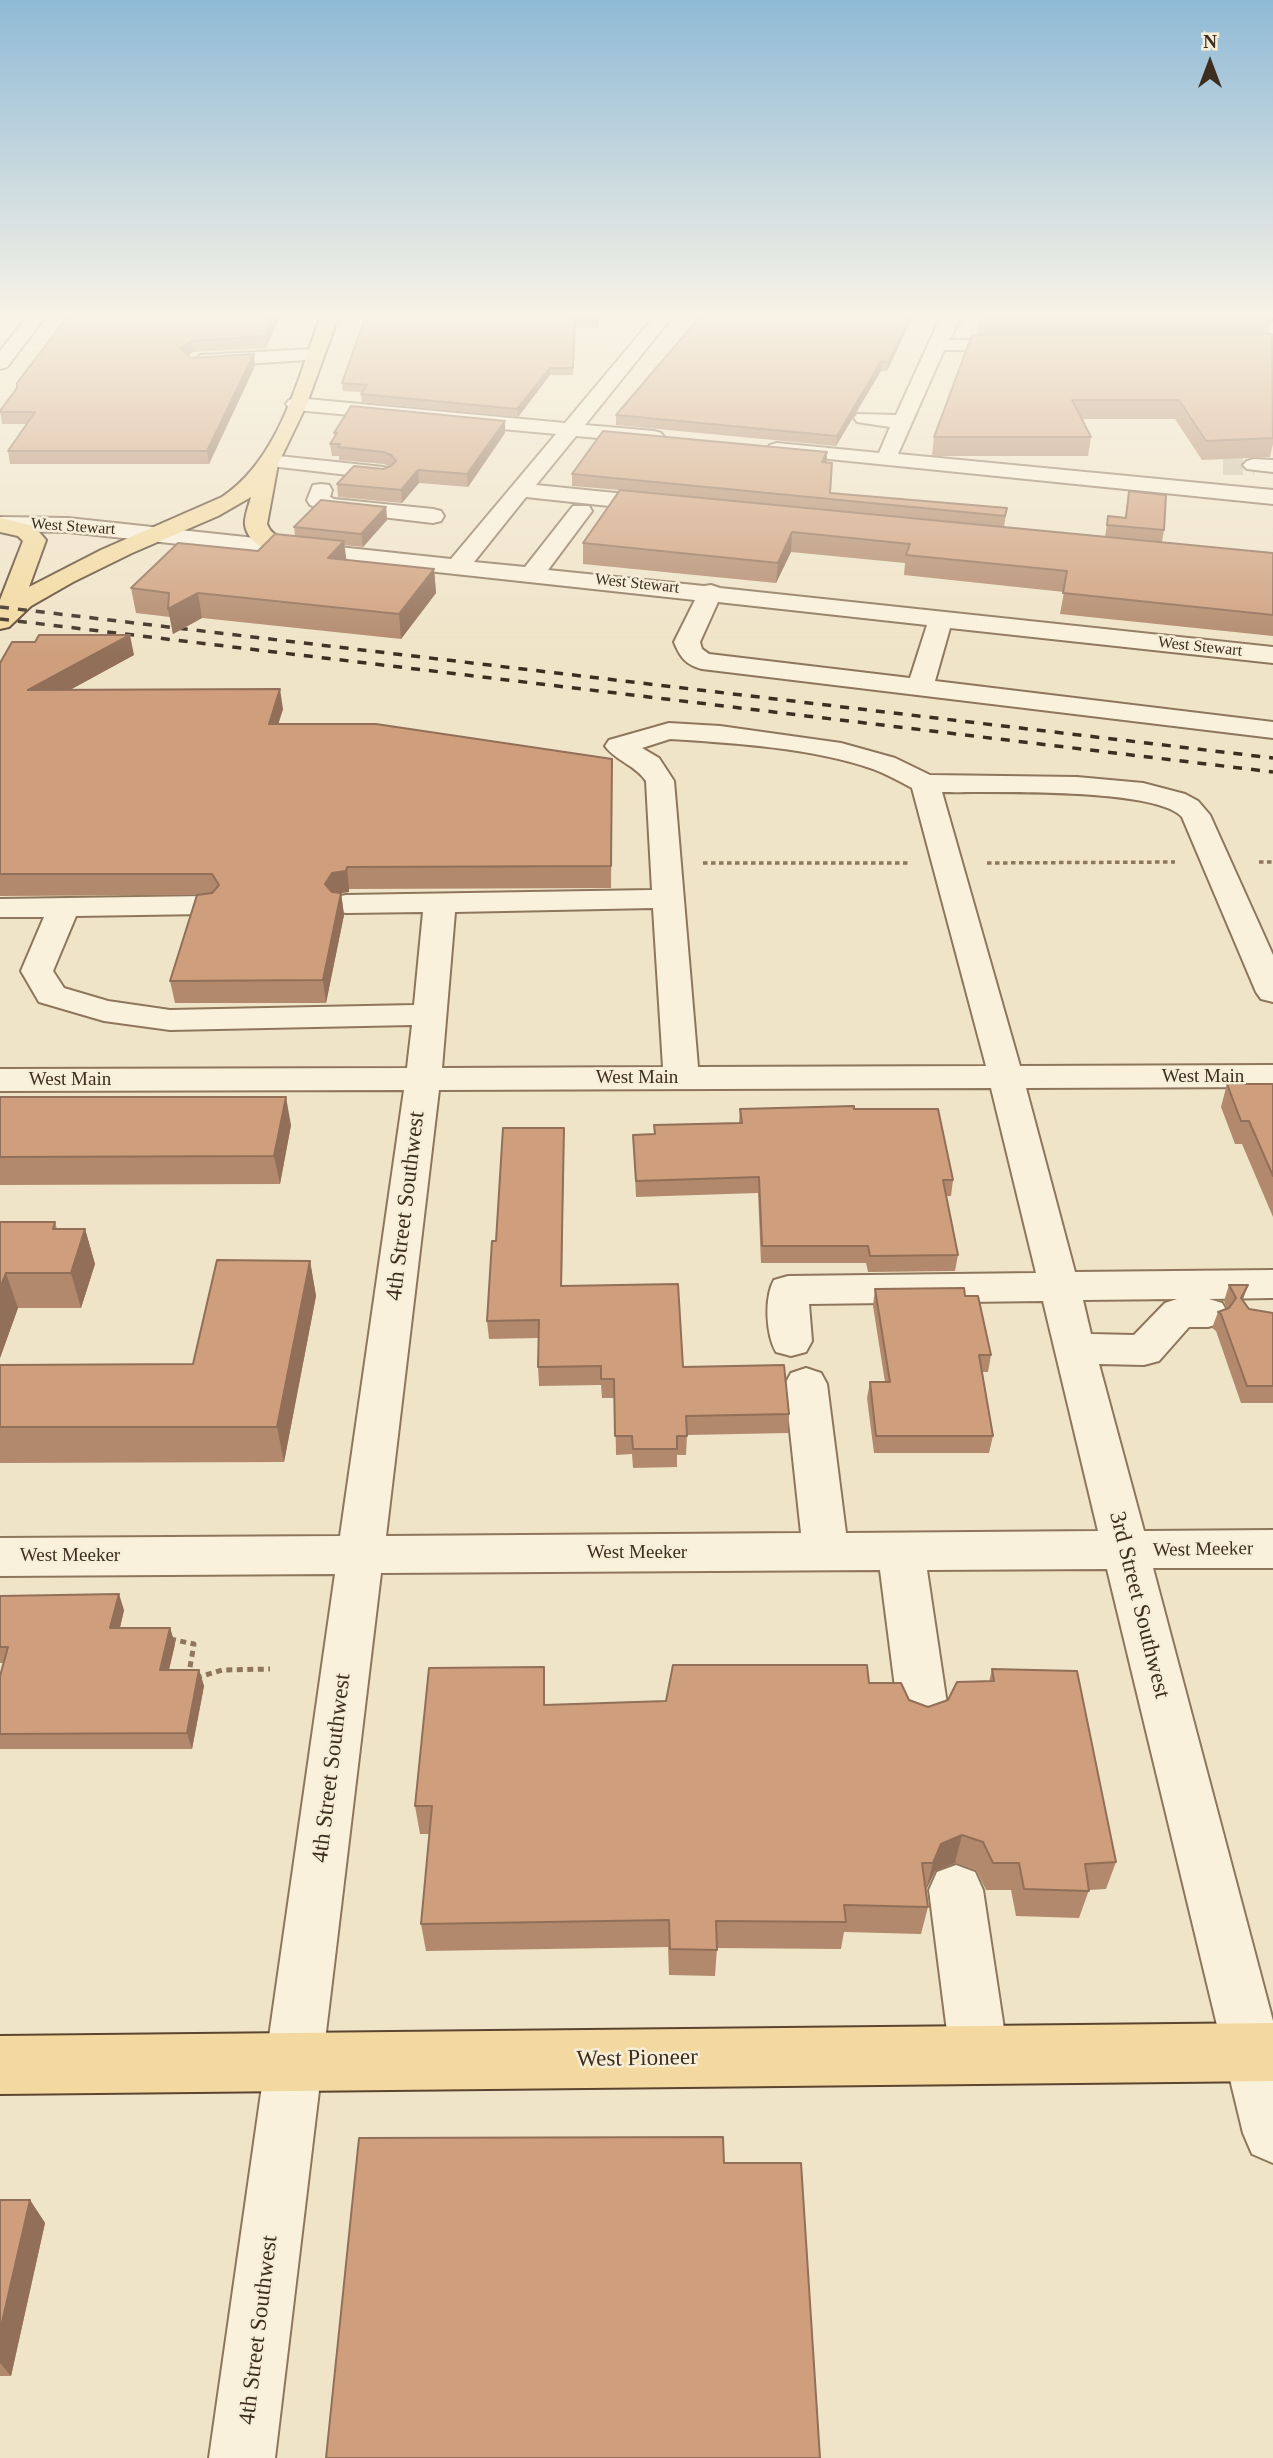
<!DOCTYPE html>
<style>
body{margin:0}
#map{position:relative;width:1273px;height:2458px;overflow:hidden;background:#f0e4c8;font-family:Georgia,serif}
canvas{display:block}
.north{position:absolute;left:1175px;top:28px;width:70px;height:70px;-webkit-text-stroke:5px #f7eed8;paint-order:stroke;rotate:0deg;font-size:19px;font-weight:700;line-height:28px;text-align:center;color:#3d2e20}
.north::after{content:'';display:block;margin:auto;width:24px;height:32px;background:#3d2e20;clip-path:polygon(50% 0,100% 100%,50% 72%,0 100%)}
</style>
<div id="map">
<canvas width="1273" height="2458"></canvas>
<div class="north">N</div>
</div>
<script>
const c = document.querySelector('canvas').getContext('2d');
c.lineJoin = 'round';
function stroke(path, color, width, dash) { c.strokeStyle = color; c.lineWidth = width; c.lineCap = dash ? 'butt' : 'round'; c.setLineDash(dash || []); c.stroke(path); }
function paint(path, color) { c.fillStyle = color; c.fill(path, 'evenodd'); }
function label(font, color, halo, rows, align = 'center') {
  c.font = font + ' Georgia,serif'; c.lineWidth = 5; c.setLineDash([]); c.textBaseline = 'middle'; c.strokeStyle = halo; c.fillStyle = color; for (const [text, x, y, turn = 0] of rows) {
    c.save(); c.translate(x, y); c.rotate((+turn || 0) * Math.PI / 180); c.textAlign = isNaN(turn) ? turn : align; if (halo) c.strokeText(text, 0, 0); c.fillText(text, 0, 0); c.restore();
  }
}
stroke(new Path2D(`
 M1223,465H1254`), '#ccc0a6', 20, [20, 10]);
const minor = new Path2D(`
 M31,312H49L7,367L0,369V351Z
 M658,312H676L585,425L654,431L661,433L664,437L661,441L654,443L576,436L536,485L665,498L673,500L676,505L673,510L665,512L526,497L474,562L525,567L573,506H589L592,511L548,570L704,586L711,585L720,588L1273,647V663L950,628L935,681L1273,722V738L702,669C686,665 680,657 674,642L695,600L68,532L0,531V517L68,518L451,559L556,434L296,410L289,408L286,404L289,400L296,398L565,423ZM718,602L927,625L910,678L709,654L702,649L700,642Z
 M946,312H964L949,340H1020L1029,345L1020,350H944L898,454L1273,490V504L770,453L767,449L770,445L777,443L879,453L890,427L857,422L854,418L857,414L896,415L937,325Z
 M314,349L321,351L323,355L321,359L201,367L192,361L201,355Z
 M269,455L383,467L390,469L394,473L390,477L383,479L262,465L259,461L262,457Z
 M1254,459L1273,460V472L1247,469L1243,465L1247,461Z
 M321,484L329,485L332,490L330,497L334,499L433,509L441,511L444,516L441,521L433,523L322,510L310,505L307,500L313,485Z
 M669,723L720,726L841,743L895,758L930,775L1077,777L1143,783L1185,794L1198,801L1210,815L1273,955V1002L1261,999L1256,992L1182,817C1155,787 986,793 942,792L1020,1066L1273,1065V1087L1026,1088L1075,1272L1273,1270V1298L1209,1299L1222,1303L1228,1313L1222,1323L1208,1327H1189L1159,1361L1144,1365L1099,1364L1144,1531L1273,1530V1568H1153L1273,2021V2163L1252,2154L1243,2133L1107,1569L927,1570L948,1711L941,1726L923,1733L905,1726L898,1711L880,1570L381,1573L275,2458H209L335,1574L0,1576V1538L340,1536L404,1090L0,1091V1069L407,1068L412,1025L170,1030L104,1021L39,1002L21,971L44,917H0V899L205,896L216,898L221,905L216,912L205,914L76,916L53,971L64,988L108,1001L170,1010L414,1005L423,912L346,913L335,911L330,904L335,897L346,895L652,890L646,781C635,765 616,761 605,746L609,740ZM670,739C735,743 812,748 873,769C886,774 899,781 912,788L986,1066L698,1067L674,781L659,758L642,748ZM653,908L663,1067L442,1068L455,912ZM991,1088L1036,1273L788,1276L774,1280C764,1298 766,1334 776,1352L791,1356L806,1352L812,1341L809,1304L1043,1301L1098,1531L846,1533L827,1384L821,1373L806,1368L791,1373L785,1384L801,1533L386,1536L439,1090ZM1177,1299L1165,1303L1134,1335L1091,1334L1083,1300Z
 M956,1865L975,1872L983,1890L1008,2055L999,2075L979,2084L959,2075L950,2055L929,1890L937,1872Z`);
const major = new Path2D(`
 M322,312H340L306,406L278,464L267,524C272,539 287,536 294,547L291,552C274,556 248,545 245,525C244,517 249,505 251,497L218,516L132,553L73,582L31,606L9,627L0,629V600L23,541L18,536L0,532V518L34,526L46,540L29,587L101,550L222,497C281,458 299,374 322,312Z
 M1273,2023V2081L0,2094V2036Z`);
stroke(minor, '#8d765c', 4);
stroke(major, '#5b4430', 4);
stroke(new Path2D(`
 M1259,862H1273
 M703,863H908
 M987,863L1175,862`), '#8d765c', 3.5, [4.5, 3.5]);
stroke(new Path2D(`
 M170,1639L194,1644L189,1673
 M196,1678L222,1670L270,1669`), '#8d765c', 5, [6, 4.5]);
paint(minor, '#faf1dc');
paint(major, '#f3d9a0');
stroke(new Path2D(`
 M0,607L1273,758
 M0,619L1273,772`), '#3d2e20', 3.5, [9, 9]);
paint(new Path2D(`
 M71,312H282L266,348L193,352L188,355L191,358L255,366L209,464H10L8,451L26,424H2L0,411Z
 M599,312V327H575L573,375H550L518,417L362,402L361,394L362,392L343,391L342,383Z
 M704,312H915L887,371H881L836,446L616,425V415Z
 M1273,312V322L1271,323L1268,334L1273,384V444L1270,457L1202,460L1175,419H1082L1091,437L1088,456H932L934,437L977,335L979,320Z
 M334,433H505L468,487L419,483L402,503L338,497L337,484L390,467L384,464L339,460V456H332L330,444L334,438Z
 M827,452V463L830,493L1007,508L1004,527L1105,537L1108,516L1125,517L1129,491L1164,530L1162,542L1273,553V636L1060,614L1064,592L904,575L905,563L791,552L776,583L583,564V543L619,490L572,486V474Z
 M386,507L387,520L363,547L344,545L346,560L434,569L436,593L401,639L202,618L173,634L170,617L136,613L131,588L258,551L295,536L294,527Z
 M35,642L134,655L70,690L283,709L278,724L612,780L611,888L349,889V892L341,893L344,915L326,1003H175L170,981L197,895L0,896V663Z
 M1227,1084H1273V1217L1242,1144H1235L1221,1107Z
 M0,1097L291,1125L280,1184L0,1185Z
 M740,1109H854L953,1180L951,1196H946L958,1255L955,1271L868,1272L866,1263H761L758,1193L636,1197L633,1135L654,1134V1125L739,1123Z
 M564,1128L562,1286L683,1367L789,1414L788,1433L687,1435L686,1455H677V1467L633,1468L632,1454L616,1455L615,1398H602L601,1385L539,1386L538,1367L539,1338L489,1339L487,1321L496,1241Z
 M0,1222H55L57,1229H85L95,1264L81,1308H18L0,1358Z
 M310,1261L316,1296L284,1462L0,1463V1365L193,1364Z
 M1229,1285H1248L1243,1300L1249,1309L1273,1313V1403H1241L1216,1331L1212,1328L1218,1312L1227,1309L1224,1301Z
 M875,1289L965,1296L991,1355L988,1372H982L993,1436L989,1453H874L867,1398L870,1382H885L873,1306Z
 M0,1596L124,1610L120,1628H170L175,1644L169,1670H199L204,1686L192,1749H0V1676L4,1663H0Z
 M992,1669L1116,1862L1106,1889L1089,1890L1079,1918L1016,1916L1011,1890H986L976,1870L955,1863L935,1871L926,1890H925L928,1907L921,1934L844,1932L841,1949L717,1948L715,1976L669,1975L668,1947L426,1951L421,1924L430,1834H420L415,1806L545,1705L666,1701L869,1683L928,1707L948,1700L989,1682Z
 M0,2200H30L45,2223L11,2376H0Z`), '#b2896c');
paint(new Path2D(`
 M276,312H282L266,348L265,336Z
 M912,312H915L887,371L888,362Z
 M1270,312H1273V322L1271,323Z
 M191,341L193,352L182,360L180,348Z
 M254,354L255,366L209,464L207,451Z
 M881,361V371L836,446L837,436Z
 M550,368V375L518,417L517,409Z
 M505,421V433L468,487L467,474Z
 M827,452L826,464L822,462Z
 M418,470L419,483L402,503L401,490Z
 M386,507L387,520L363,547L361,534Z
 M792,532L791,552L776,583L778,563Z
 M344,541L347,565L328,558Z
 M434,569L436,593L401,639L399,614Z
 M198,593L202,618L173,634L168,609Z
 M130,635L134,655L33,710L28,690Z
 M280,689L283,709L272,744L269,724Z
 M347,867L349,889V892L341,893L344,915L326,1003L323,980L325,884L332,873Z
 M286,1097L291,1125L280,1184L274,1156Z
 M564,1128V1146L561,1304V1286Z
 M85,1229L95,1264L81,1308L71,1273Z
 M310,1261L316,1296L284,1462L277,1427Z
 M6,1273L18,1308L0,1358V1288Z
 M119,1594L124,1610L116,1644L110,1628Z
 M170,1628L175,1644L165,1686L160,1670Z
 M199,1670L204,1686L192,1749L187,1733Z
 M962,1835L955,1863L935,1871L926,1890L933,1863L941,1844Z
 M30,2200L45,2223L11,2376L0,2363V2331Z`), '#916f58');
const building = new Path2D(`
 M71,312H276L265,336L191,341L180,348L191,358L254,354L207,451H8L35,412H0V411L17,388V383Z
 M367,312H599V320H575L573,368H550L517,409L361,394L367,385L342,383Z
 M704,312H912L888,362L881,361L837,436L616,415Z
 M982,312H1271V320H979Z
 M1272,334L1273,438L1206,441L1179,400H1072L1091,437H934L972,335Z
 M351,406L505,421L467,474L418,470L401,490L337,484L354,466L383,469L391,466L396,461L391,455L383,452L338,447L340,444H330L337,433H334Z
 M603,431L827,452L822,462L832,463L830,493L1007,508L1005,516L572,474Z
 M620,490L1273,553V615L1063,593L1067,571L906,555L910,544L792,532L778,563L583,543Z
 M1129,491L1166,495L1164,530L1107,525L1108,516L1126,518Z
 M321,500L386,507L361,534L294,527Z
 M275,534L344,541L328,558L434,569L399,614L198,593L168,609L169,593L131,588L178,543L258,551Z
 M39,635H130L28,690L280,689L269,724H376L612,759L611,866L347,867L346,871L332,873L325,884L332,892L341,893L323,980L170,981L197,895L212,893L219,885L212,874H0V663L12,642H35Z
 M1227,1084H1273V1176L1249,1121H1241Z
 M0,1097H286L274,1156L0,1157Z
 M854,1106V1109H938L953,1180H943L958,1255L870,1256L868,1246H762L759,1177L636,1181L633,1135L655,1134L654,1125L742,1123L740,1109Z
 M503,1128H564L561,1286L678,1284L683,1367L784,1365L789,1414L686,1416L687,1436H677V1449H633L632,1436H615L614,1379H601V1366L538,1367L539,1320L487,1321L492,1241H496Z
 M0,1222H55L53,1229H85L71,1273H6L0,1288Z
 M217,1260L310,1261L277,1427H0V1365L193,1364Z
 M1229,1285H1248L1241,1298L1249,1309L1273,1313V1386H1247L1221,1314L1218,1312L1229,1308L1236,1298Z
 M964,1288L965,1296H978L991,1355H979L993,1436H876L870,1382H890L875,1289Z
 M119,1594L110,1628H170L160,1670H199L187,1733L0,1734V1676L8,1647H0V1596Z
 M673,1665H867L869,1683H901L909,1700L928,1707L948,1700L957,1682L994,1681L992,1669L1077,1671L1116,1862L1085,1864L1089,1891L1024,1889L1019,1863H993L983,1842L962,1835L941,1844L933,1863H922L928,1907L844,1905L846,1922L716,1921L717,1950L670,1949L669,1920L421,1924L432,1806H415L429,1668L544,1667V1705L666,1701Z
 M723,2137L724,2163H801L820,2458H326L359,2138Z
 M0,2200H30L0,2331Z`);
paint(building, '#cf9f7d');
stroke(building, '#916f58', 2);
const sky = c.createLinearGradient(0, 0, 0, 656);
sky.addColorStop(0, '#8fbad6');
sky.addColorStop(0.48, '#f8f3e6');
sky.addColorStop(1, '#f8f3e600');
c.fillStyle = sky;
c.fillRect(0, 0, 1273, 656);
label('16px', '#3d2e20', '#f7eed8', [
 ["West Stewart",73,527,4],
 ["West Stewart",637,584,6],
 ["West Stewart",1200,647,6]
]);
label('19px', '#3d2e20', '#f7eed8', [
 ["West Main",1203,1077],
 ["West Main",637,1078],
 ["West Main",70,1080],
 ["West Meeker",1203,1550,-1],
 ["West Meeker",637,1553],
 ["West Meeker",70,1556]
]);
label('23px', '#3d2e20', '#f7eed8', [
 ["4th Street Southwest",406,1206,-83],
 ["3rd Street Southwest",1139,1605,76],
 ["4th Street Southwest",332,1768,-83],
 ["West Pioneer",637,2059,-1],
 ["4th Street Southwest",259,2330,-83]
]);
</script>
